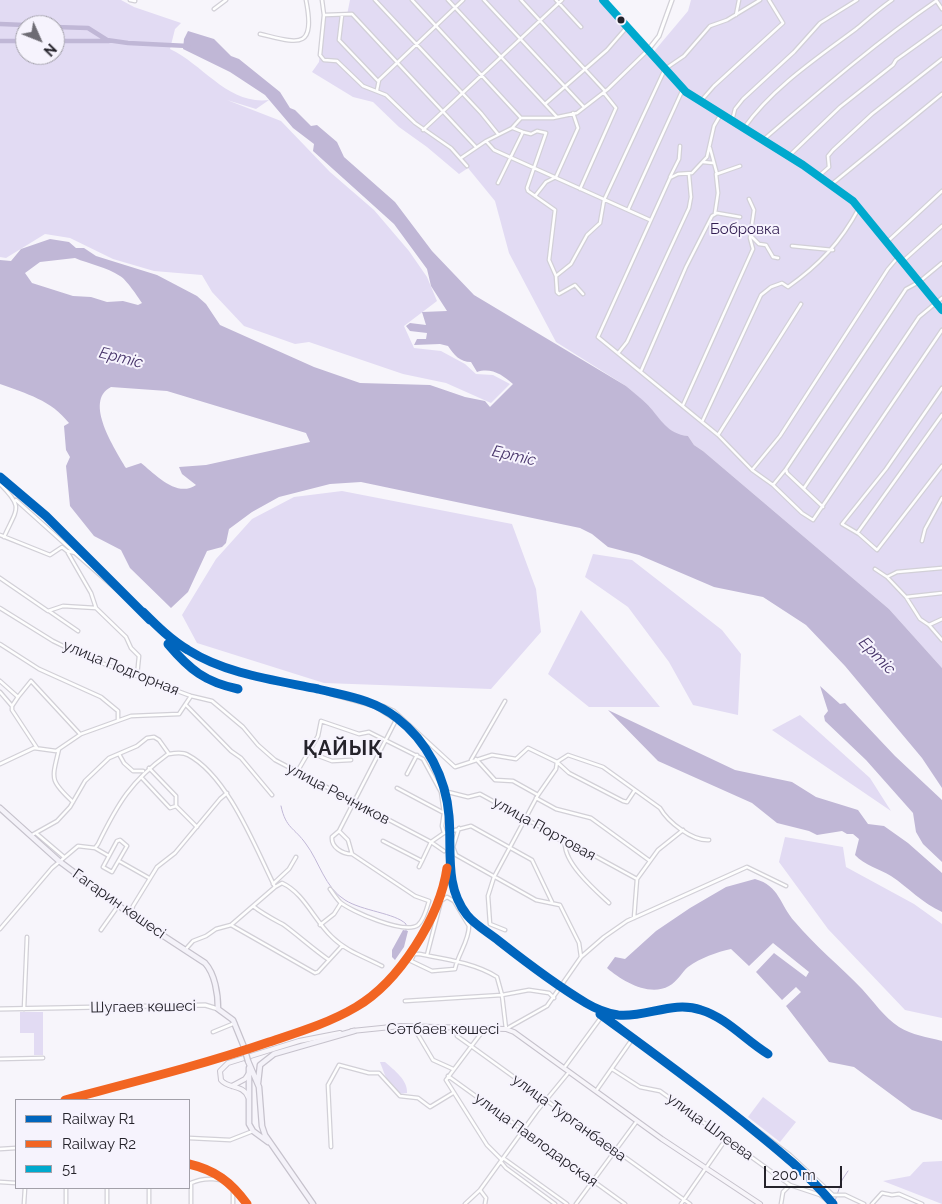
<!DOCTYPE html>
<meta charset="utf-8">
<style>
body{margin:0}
#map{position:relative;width:942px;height:1204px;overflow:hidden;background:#f7f5fb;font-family:Raleway,sans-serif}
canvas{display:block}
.legend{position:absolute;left:15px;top:1099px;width:175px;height:90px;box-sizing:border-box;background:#f6f3fd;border:1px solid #a2a0a9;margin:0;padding:6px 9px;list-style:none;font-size:15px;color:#25232b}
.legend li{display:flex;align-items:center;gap:10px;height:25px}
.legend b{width:25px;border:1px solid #a2a0a9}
.north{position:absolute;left:15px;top:15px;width:50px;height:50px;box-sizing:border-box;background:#f6f3fd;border:1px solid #a2a0a9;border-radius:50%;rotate:134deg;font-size:14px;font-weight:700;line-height:20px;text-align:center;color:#25232b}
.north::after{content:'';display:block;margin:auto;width:18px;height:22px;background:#6e6c74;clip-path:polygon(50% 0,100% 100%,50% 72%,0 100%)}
.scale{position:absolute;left:764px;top:1166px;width:78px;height:22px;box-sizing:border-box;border:2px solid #25232b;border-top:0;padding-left:6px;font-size:15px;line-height:18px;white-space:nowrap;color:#25232b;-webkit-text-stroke:4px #f6f3fd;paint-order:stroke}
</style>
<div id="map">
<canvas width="942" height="1204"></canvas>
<ul class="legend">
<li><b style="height:6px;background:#0065bd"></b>Railway R1</li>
<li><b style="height:6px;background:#f26522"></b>Railway R2</li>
<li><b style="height:6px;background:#00a9ce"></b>51</li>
</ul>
<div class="north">N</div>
<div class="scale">200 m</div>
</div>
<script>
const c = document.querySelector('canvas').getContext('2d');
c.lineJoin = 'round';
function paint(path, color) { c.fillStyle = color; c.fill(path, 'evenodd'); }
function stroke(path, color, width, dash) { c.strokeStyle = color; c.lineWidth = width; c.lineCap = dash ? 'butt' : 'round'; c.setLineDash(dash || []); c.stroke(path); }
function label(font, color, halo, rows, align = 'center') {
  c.font = font + ' Raleway,sans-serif'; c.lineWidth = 4; c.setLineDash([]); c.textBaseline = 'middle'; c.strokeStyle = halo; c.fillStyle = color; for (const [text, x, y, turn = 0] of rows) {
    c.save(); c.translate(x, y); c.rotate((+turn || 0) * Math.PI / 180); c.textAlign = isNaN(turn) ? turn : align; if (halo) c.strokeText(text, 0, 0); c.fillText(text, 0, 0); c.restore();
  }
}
paint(new Path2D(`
 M0,0H121L134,7L181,23L175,29L170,49C204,65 228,105 269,100L256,109L227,100L281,121L330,172L374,210L409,251L427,277L437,301L404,326L414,348L441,351L465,364L476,374L493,375L510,384L491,403L446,383L403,374L309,342L295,344L244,326L212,292L202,275L154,271L113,259L70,238L45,234L6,258L0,257ZM25,25H55V55H25Z
 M350,0H598L651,55L688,11L691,0H942V668L889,609L703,451L694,445L688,436L677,435L664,425L648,405L626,386L556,342L509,253L495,201L468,168L459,174L427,147L399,127L373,102L353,97L312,72L319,62L324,15H347Z
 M342,491L512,524L536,589L541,632L491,689L324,683L197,643L182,615L216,559L252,519L294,497Z
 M593,554L632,560L722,630L741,654L738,715L693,705L669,662L628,607L585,577Z
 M581,610L660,707H589L548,674Z
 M800,715L870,778L891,811L772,730Z
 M785,837L843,847L846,867L914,904L942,924V1018L905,1010L828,929L779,862Z
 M20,1012H43V1055H34V1033H20Z
 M380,1062H385C394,1070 408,1080 407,1093L399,1094L386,1078Z
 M763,1097L796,1122L780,1142L748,1117Z
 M942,1161V1204L883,1181L910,1176L923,1162Z`), '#e2dbf3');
paint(new Path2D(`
 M188,31L214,39L231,56L239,59L280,92L290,108L295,110L311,126L317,125L337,142L344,157L395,202L432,251L474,295L626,386C633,392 641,398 648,405C661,419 667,434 688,436L694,445L703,451L889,609L942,668V788L922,758L845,666L806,625L763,597L714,587L639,555L608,547L592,534L580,528L361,482L330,484L279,497L252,512L229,529L226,543L222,547L207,551L188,592L171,608L130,568L121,550L94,536L70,506L66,466L70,457L66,450L64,426L69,423C51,400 27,394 0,384V260L11,261L21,249L50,239L69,242L76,248H84L96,256L157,275L197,296L206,304L220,325L314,367L360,383L430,385L465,397L485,401L490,407L513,384C503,375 491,367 477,372L471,362C460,362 454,355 448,346L440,344L414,345L417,339H426L427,333L410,331L406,326L410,323L426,325L422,312L447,311L431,286L427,269L394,224L313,151L314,144L293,128L265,95L230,72L183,49L184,39ZM75,258C89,264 107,267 120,276C126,279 138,297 142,303L138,305L123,301L107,302L91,297L73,296L32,283L25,273L40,262ZM111,387L167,391L306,433L310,442L206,465L179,467L182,474L196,485C177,498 156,475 141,463L126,468C115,449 83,401 111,387Z
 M820,686L840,704L845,703L895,756L942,800V862L923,844L916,832L913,813L866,760L825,721L824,716L828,711Z
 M608,710L735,770L792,782L816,797L858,810L868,824L884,826L908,843L942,873V912C922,903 909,888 891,876C880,869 864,865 855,855L859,839L853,834H847L842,831L817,835L809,831L777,823L752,803L658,761Z
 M755,879C780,886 779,904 795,922C815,946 840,966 862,989C874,1002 884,1017 899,1027C912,1035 927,1037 942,1041V1120L912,1110L854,1067L829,1062L786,1006L801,992L796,987L782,1000L756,972L774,953L806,977L809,972L773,943L749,966L731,949C717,952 700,958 688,967C682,972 677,982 669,986C649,997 622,981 607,968L615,957L625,959L656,931L690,908L726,887Z
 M403,930L408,931L404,947L395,960L392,957V950Z`), '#c0b7d6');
stroke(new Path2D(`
 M281,806C286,829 294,827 306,844C319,861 325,888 345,900C362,911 395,913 406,924V931
 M834,1204L842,1180L848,1171`), '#c0b7d6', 1);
stroke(new Path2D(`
 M0,24L25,25
 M55,27L88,28L107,40L128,43L188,46
 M0,41H25
 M55,41H109`), '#c0b7d6', 4.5);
const minor = new Path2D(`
 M130,0L135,1
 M322,0L324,15L320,55L324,60L337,61L363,86L386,95L415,123L451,148L467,166
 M375,0L481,113L498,134
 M412,0L521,118
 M448,0L557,117
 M484,0L584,107
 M521,0L605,91
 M556,0L581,27
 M936,0L942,9
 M214,9L226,0
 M325,15L352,14L476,147
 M342,15L339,40L378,81
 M736,15L739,0
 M260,34C298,43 316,51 306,0
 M377,90L379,80L463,0
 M700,102L714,86L783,23L769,0
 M545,104L607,50L627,27
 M732,121L735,109L743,99L794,52L820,23L857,0
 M744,128C772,88 817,58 856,29C868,19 879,9 892,0
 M423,130L562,0
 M523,132L531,134L537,131L546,133L527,188L528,191L555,210L549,260L556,276L557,292L559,294L575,285L583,294
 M763,140C820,91 875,43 936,1
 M486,141L494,150L650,220
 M710,148L717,174L740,166
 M789,156L840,107L893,65L896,60L942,27
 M461,158L486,141L512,128L521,118H553L577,113L608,89L648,50
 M703,162L713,163
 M820,175L829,167L828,156L833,150L872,114L942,59
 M670,177L679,159L680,146
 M498,183L523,132L513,128
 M832,184L942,94
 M580,189L616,108L604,93
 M535,196L546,182L556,177L578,128L573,113
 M628,210L683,89
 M715,213L718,193L716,174
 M751,236L759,244L766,245L773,257L778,258
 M887,242L942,191
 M792,246L833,250
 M903,261L942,226
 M556,276L571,264L587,235L600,223L604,200L665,69L684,56L710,26L727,20L760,0
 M801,304L718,435L752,470L773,485L802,513L813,520L942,330
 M619,352L627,342L689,208L691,197L689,175
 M641,371L686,267L712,216L717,213L740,217
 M942,388L886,469L842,524L859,534L877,550L942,466
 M683,405L753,249L750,238L754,210L749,199
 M702,422L761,295L771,287L782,283L788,287C819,265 841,242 859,208
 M718,435L598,337L670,178L678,174L692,173L707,157L714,126L721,114
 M786,469L787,473L823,507
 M752,470L780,436L888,269L899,256
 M0,484C24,508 17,508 4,537
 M773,485L786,469L906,289L919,282L942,263
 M804,488L919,317L942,298
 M858,532L942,415
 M0,535L50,555L62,547L67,551L75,553L16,500
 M922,541L925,529L942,498
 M68,553L91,593L96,608L126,637L131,648L139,656L137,676
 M75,553L132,603
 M942,568L897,572L887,577L906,597L920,619L929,625L942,619
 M875,569L887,577
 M0,578L48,611L63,606L96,608
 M906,597L942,593
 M0,608L53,641L88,658L191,696L212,701L243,727L258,745L275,760L431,842L444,833L471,826L532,860L552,902
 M49,611L78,631
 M929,625L942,640
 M0,644L39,669L101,697L118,711V720
 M0,681L18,697L31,681L80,734
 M0,692L12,706
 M327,693L374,706L396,720L339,831
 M18,697L12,706V710L37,748
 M186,705L231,751L241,758L272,795
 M383,706L394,711L455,767L492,755L516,759L528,748L557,762L568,755L603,767L660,808C668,822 692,841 709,840
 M59,749C52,779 49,780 73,802
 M308,752L332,761L351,760
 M119,754L124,763L133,771H143
 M476,759L495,780L513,781L538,795
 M471,760L505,701
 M557,762L569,773L623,801L627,802L635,790
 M0,764L34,748L56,751L81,734L131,716L179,714L191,696
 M149,768L176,796V806L197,827
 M297,772L318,736L321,721L359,734L369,732L423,759L441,792L444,813L442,826L444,833
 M407,774L417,755
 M141,777L170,808L176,806
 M397,788L444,813
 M448,792L468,797L480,794L546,830L565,844L575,845L637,879
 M536,798L556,809L591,818L650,861
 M459,828L453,847L456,855L536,900L560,905L579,943L581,957
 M339,831L348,840L352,854C342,854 331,847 332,837Z
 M37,834L64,857
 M32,835L57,821L70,807L85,781L109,758L137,746L147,738L154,737L159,740L169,754C175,753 183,752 188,755C228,776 255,847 275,887L282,883C304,893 314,920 332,937C346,951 365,957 382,966
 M120,840L127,846L112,872L103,867L117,841Z
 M383,841L422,861L431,842L444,851
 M565,844C565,864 595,890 609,903
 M95,848L109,856
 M119,861L149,878
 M419,867L422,861
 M273,884L289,869L296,857
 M330,889C333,893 336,898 340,902C350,911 405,935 418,925C424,920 427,908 429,901L415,896L352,854
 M253,906C263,914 273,919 284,925C299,936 313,949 329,960
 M131,913L133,906L157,867L175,853L220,799L227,793
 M634,918L637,879L658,850L683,830
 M231,925L315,973L318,972L342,946
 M320,925L334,914L341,903
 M0,929L52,868L78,846L95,848L98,844C118,803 131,781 168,754
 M101,930L118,906
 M505,930L490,924L488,896L494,877L538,795L556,769L557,762
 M185,950L193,941L206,936L216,929L231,925L275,887
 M427,955L441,901L447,897L454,901L469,926C469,941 458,954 455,969L432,971L411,961L414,954H419C445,959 475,963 497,977L502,995L506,1029L547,1006L581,957L604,937L627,921L747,867L786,886
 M405,1001L502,995L529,990L549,993L554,998
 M24,1009L27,937
 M456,1027L457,1036L471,1046L690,1204
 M485,1028L446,1080L487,1145L502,1160
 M213,1032L235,1023
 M417,1033L433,1060L453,1069
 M0,1059L43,1058
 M564,1068L602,1016L633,1038L634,1037L790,1155L833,1195H845L864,1204
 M612,1069L640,1087L660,1091L790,1185L820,1195L832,1204
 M448,1076L625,1204
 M596,1091L633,1038
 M189,1138L230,1140L253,1131
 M331,1147L328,1085L339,1065L369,1073H379L400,1096L418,1098L430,1107L453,1093
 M0,1149L16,1148
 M503,1158L567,1204
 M501,1162L506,1168L555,1204
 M0,1182L16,1183
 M66,1188V1204
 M107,1188V1204
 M149,1188V1204
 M480,1190L486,1198L485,1204
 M24,1204L25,1188
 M191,1204V1183C204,1177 223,1177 233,1187V1204
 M465,1204L480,1190L537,1111L569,1072
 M576,1204L637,1121
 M681,1204L726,1139
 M781,1204L783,1192L790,1185
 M872,1204L882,1193L892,1195L899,1194L922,1204`);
const tertiary = new Path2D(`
 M603,0L686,92L803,165L853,201L942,310
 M648,50L659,36L672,0`);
const secondary = new Path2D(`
 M0,1009L205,1005L218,1009`);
const primary = new Path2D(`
 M352,1031L401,1026L506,1029L514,1032L662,1139L760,1204
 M232,1086L245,1079L249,1073
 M248,1097C243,1084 228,1089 221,1080L220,1071L228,1063L299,1041L340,1033`);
const trunk = new Path2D(`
 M0,808L59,861L130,914L205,963C215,974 218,994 218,1009L233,1020L244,1047
 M248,1061L259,1087L262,1126L265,1135L313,1204
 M249,1068V1124L253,1131L268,1142
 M258,1083L260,1065L274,1054L354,1031`);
stroke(minor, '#d2d0d7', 5);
stroke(tertiary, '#d2d0d7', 5.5);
stroke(secondary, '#d2d0d7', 5.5);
stroke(primary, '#c6c2cc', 6);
stroke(trunk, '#c6c2cc', 7);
stroke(minor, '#fefefe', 2.5);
stroke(tertiary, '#fefefe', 3);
stroke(secondary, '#fefefe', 3);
stroke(primary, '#f7f5fa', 4);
stroke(trunk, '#f4f2f9', 4.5);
const trunkBridge = new Path2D(`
 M244,1047L248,1061`);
stroke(trunkBridge, '#c6c2cc', 7, []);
stroke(trunkBridge, '#f4f2f9', 4.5);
stroke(new Path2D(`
 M603,0L686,92L803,165L853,201L942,310`), '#00a9ce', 8);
stroke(new Path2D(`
 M0,477L46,516L150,620
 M143,612C157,626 171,640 188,650C226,674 274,680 318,689C346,696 373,699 397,718C427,741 446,778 449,816C452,850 444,886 467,915C475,925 489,933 499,941C527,963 556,985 586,1003C596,1009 606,1013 618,1015C646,1018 673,1000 701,1010C727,1018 745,1040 768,1054
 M168,644C190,670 205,682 238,689
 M600,1014C649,1050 699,1086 746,1124C777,1149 807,1173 833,1204`), '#0065bd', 9);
stroke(new Path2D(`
 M65,1100C133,1082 202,1065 269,1042C299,1032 329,1023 356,1007C399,982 440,917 447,868
 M189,1164C215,1170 231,1182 247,1204`), '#f26522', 9);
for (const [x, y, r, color] of [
 [621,20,4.5,"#25232b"]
]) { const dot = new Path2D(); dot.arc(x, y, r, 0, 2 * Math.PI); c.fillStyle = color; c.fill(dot); stroke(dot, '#f6f3fd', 2); }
label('15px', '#321e52', '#f6f3fd', [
 ["Бобровка",745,229]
]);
label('15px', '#25232b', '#f6f3fd', [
 ["улица Подгорная",121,668,22],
 ["улица Речников",338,794,28],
 ["улица Портовая",544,829,29],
 ["Гагарин көшесі",119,904,35],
 ["Шугаев көшесі",143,1007,-1],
 ["Сәтбаев көшесі",443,1029],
 ["улица Турганбаева",569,1118,36],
 ["улица Шлеева",710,1127,36],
 ["улица Павлодарская",536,1140,36]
]);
label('italic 16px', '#47346a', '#f6f3fd', [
 ["Ертіс",121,358,14],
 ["Ертіс",514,456,13],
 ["Ертіс",877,656,46]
]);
c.letterSpacing = '1px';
label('bold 20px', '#25232b', '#f6f3fd', [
 ["ҚАЙЫҚ",343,749]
]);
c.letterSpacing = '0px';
</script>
